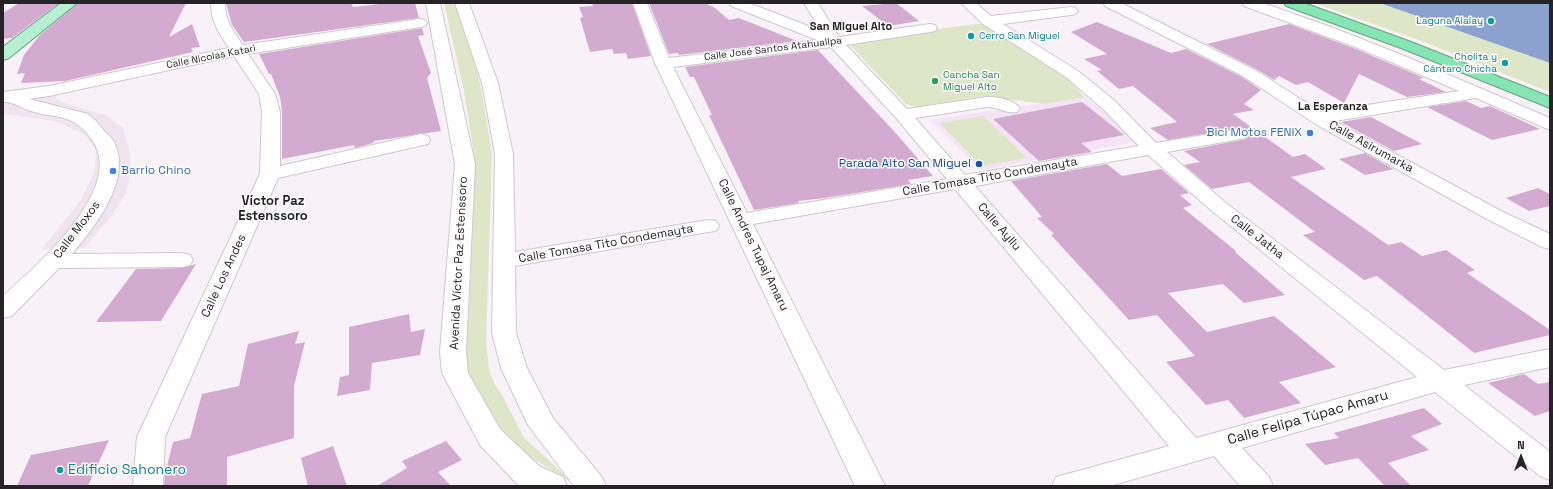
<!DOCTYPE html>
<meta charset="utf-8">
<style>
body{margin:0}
#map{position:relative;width:1553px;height:489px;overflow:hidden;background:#f9f1f8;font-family:"Space Grotesk",sans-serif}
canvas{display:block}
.frame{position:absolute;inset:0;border:4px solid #262326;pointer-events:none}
.north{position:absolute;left:1501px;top:437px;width:40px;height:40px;-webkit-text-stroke:3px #fff;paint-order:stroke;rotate:0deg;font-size:11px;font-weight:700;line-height:16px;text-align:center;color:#262326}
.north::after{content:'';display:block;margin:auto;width:14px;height:18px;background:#262326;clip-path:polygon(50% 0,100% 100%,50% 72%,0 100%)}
</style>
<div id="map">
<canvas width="1553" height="489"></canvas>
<div class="frame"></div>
<div class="north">N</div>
</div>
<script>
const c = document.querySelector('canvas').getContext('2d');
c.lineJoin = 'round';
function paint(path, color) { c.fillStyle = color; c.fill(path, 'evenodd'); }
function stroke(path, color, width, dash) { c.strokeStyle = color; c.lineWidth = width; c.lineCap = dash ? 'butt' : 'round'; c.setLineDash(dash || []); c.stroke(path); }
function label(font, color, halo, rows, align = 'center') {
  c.font = font + ' "Space Grotesk",sans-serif'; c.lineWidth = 3; c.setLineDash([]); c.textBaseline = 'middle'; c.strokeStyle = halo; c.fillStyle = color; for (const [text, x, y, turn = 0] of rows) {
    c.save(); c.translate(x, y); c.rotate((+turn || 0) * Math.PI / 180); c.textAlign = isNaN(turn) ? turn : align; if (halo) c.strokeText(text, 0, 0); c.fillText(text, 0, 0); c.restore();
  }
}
paint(new Path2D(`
 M56,94V100L105,115L123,128L129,149L131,171L126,193L110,218L84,248L42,249L81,200L95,170L96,150L84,134L54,121L3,114V104Z`), '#f1e3f0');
paint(new Path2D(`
 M1085,97L1140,141L981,170L930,120Z`), '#f4e4f6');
paint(new Path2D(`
 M444,3H458L481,87L492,154L486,343L489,369L494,383L503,397L524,438L576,485L516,448L476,393L463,364L469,312L475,161L464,91Z
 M1314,3H1380L1550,63V92L1416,39Z
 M976,24H987L1063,75L1085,97L1044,104L985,96L915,107L906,104L846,41Z
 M983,116L1027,158L981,166L940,123Z`), '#dee6c8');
paint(new Path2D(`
 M1380,3H1550V63Z`), '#8aa2cd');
paint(new Path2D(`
 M19,3H59L12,38L3,39V13Z
 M78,3H186L169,37L192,24L200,47L191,48L193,52L65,81L21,83L25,73L17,74L24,55L39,36Z
 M226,3H351L353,7L388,3H415L419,18L244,42L232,25Z
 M592,3H632L651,56L628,59L626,53L614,54L612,49L590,52L580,18L583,17L579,7L593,6Z
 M649,3H705L715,8L729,20L739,18L797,41L679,55L678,53L669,54Z
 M896,3L919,21L888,26L862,6Z
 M1097,22L1171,53L1186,49L1242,77L1261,90L1244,104L1254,110L1233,114L1293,157L1305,154L1326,169L1291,177L1388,245L1401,242L1422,256L1446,250L1475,270L1467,273L1550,330V335L1474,353L1377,276L1364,280L1303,235L1315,232L1249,182L1212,189L1184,165L1200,162L1184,151L1246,139L1250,133L1246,129L1240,128L1168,140L1150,128L1177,122L1133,86L1119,89L1097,71L1102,70L1084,59L1107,54L1071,32Z
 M1289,24L1356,49L1424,78L1419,79L1446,92L1407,97L1359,74L1344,103L1308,82L1296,85L1279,76L1274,80L1256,69L1207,44Z
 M422,28L424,35L418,36L431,73L427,78L441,131L374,141L373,143L355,148L354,145L282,159V111L280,97L271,74H269L259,54Z
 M818,50L893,130L933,176L908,180L911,184L825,198L798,201L799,203L754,210L709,115H712L694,77H690L685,67Z
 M1466,101L1481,108L1490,106L1540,129L1492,140L1427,107Z
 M1082,102L1124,135L1081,143L1092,152L1039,161L993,119Z
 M1371,117L1422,144L1394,151L1341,122Z
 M1365,153L1391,168L1394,169L1365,175L1339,159Z
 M1107,164L1122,176L1161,169L1189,193L1180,195L1192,205L1183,208L1236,251L1235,252L1285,295L1244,303L1223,284L1168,293L1207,332L1274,316L1336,367L1279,382L1301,403L1244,418L1228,400L1206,405L1166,362L1195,356L1157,315L1129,320L1051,235L1054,234L1037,218L1042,217L1011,181Z
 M1538,188L1550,194V206L1529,211L1506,198Z
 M196,264L161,321L96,322L136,269L182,268Z
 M409,314L411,332L425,329L420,355L372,363L370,390L337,396L340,377L349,375V327Z
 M299,331L295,344L305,342L294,386V438L227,457V486H164L165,474L173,442L190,438L202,394L239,386L248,344Z
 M1524,374L1538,384L1550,382V411L1535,416L1488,383Z
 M1424,408L1442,424L1411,436L1429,450L1388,463L1411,486H1385L1358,458L1325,465L1305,444L1339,438L1334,433Z
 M109,440L88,486H17L31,455Z
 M446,441L462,460L438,472L451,486H377L407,468L402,461Z
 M333,446L347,486H308L301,458Z`), '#d4abd0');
const minor = new Path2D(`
 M211,3H225C225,21 233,31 243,45L420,19L425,20L427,23L425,26L420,27L248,54L275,94L280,112V166L421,134L428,136L430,140L428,144L278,178L165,437L163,486H133L137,437L260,174L262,112L259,94L234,56L49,96L29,99L88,114C95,119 100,125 105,132C109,135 113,139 115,144C131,181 95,227 72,254L182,253L190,255L193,260L190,265L182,267L59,268L12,316L3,318V296C36,266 130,186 90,137C80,124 71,119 55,116C46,115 37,113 28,110C20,107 12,101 3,102V92L49,86L229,48C219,33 211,22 211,3Z
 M426,3H440L475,164L466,352L468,373L500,429L539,466L563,477L567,486H523L517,484L480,445L442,373L440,352L455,164Z
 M455,3H469L498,83L513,154L515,252L708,220L716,221L719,226L716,231L708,232L515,266L516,333L527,368L553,418L602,477L606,486H574L528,425L501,368L492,333L495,154L482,83Z
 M633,3H647L669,58L817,40L731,6L729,3H749L821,31L804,3H818L839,37L930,24L935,25L937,28L935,31L930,32L846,45L907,109L987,97C997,97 1013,99 1020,108L1017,112C1006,114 998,107 987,107L915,118L965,175L1139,146L1103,109L1066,77L983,24L961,3H976L991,16L1071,7L1076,8L1078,11L1076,14L1071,15L1003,24L1078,71L1115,101L1156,143L1240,129L1246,130L1249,134L1246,138L1167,152L1226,203L1444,370L1550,349V367L1464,385L1550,452V480L1540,476L1435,392L1242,448L1269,477L1273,486H1240L1214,456L1110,486H1052L1056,477L1169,446L955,189L753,224L885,486H855L655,63ZM831,47L897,119L947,179L747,213L673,67ZM1148,155L1212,211L1417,377L1196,438L975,186Z
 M1103,3H1121L1255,70L1321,112L1459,91L1358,48L1244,6L1242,3H1263L1331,27L1407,57L1550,118V130L1476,98L1335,121L1501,211L1550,234V249L1542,247L1487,219L1317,125L1243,76L1105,6Z`);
const major = new Path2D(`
 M61,3H77L9,58L3,60V47Z`);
const highway = new Path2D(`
 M1284,3H1304L1411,42L1550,97V108L1401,48L1286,6Z`);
stroke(minor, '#d0c7cf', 2);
stroke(major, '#64a282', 2);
stroke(highway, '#64a282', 2);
paint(minor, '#fff');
paint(major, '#b6f0d1');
paint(highway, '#85e6b3');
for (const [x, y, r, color] of [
 [1491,21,4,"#0f9aa8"],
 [971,36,4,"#0f9aa8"],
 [1505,63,4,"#0f9aa8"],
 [935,81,4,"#2e9e5b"],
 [1310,133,4,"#3f7fe0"],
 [979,164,4,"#1a4fb4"],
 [113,171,4,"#3f7fe0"],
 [60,470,4,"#0f9aa8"]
]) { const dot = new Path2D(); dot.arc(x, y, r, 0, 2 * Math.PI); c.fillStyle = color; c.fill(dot); stroke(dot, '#fff', 1.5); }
label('10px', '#0d838f', '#fff', [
 ["Laguna Alalay",1483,21],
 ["Cerro San Miguel",979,36,"left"],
 ["Cholita y",1497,57],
 ["Cántaro Chicha",1497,69]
], 'right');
label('10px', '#262326', '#fff', [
 ["Calle José Santos Atahuallpa",773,49,-7],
 ["Calle Nicolas Katari",211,57,-11]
]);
label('10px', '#27864d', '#fff', [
 ["Cancha San",943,75],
 ["Miguel Alto",943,87]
], 'left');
label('bold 11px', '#262326', '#fff', [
 ["San Miguel Alto",851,27],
 ["La Esperanza",1333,107]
]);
label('12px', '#366cbe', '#fff', [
 ["Bici Motos FENIX",1302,133],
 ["Barrio Chino",121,171,"left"]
], 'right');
label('12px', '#262326', '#fff', [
 ["Calle Asirumarka",1371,147,29],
 ["Calle Tomasa Tito Condemayta",990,177,-10],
 ["Calle Ayllu",999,227,49],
 ["Calle Moxos",77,230,-53],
 ["Calle Jatha",1257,237,38],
 ["Calle Tomasa Tito Condemayta",606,244,-10],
 ["Calle Andres Tupaj Amaru",753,245,64],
 ["Avenida Víctor Paz Estenssoro",459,263,-87],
 ["Calle Los Andes",224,276,-65]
]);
label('12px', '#164399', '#fff', [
 ["Parada Alto San Miguel",971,164]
], 'right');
label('bold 13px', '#262326', '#fff', [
 ["Víctor Paz",273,201],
 ["Estenssoro",273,216]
]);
label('14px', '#262326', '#fff', [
 ["Calle Felipa Túpac Amaru",1308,418,-16]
]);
label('14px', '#0d838f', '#fff', [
 ["Edificio Sahonero",68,470]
], 'left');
</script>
